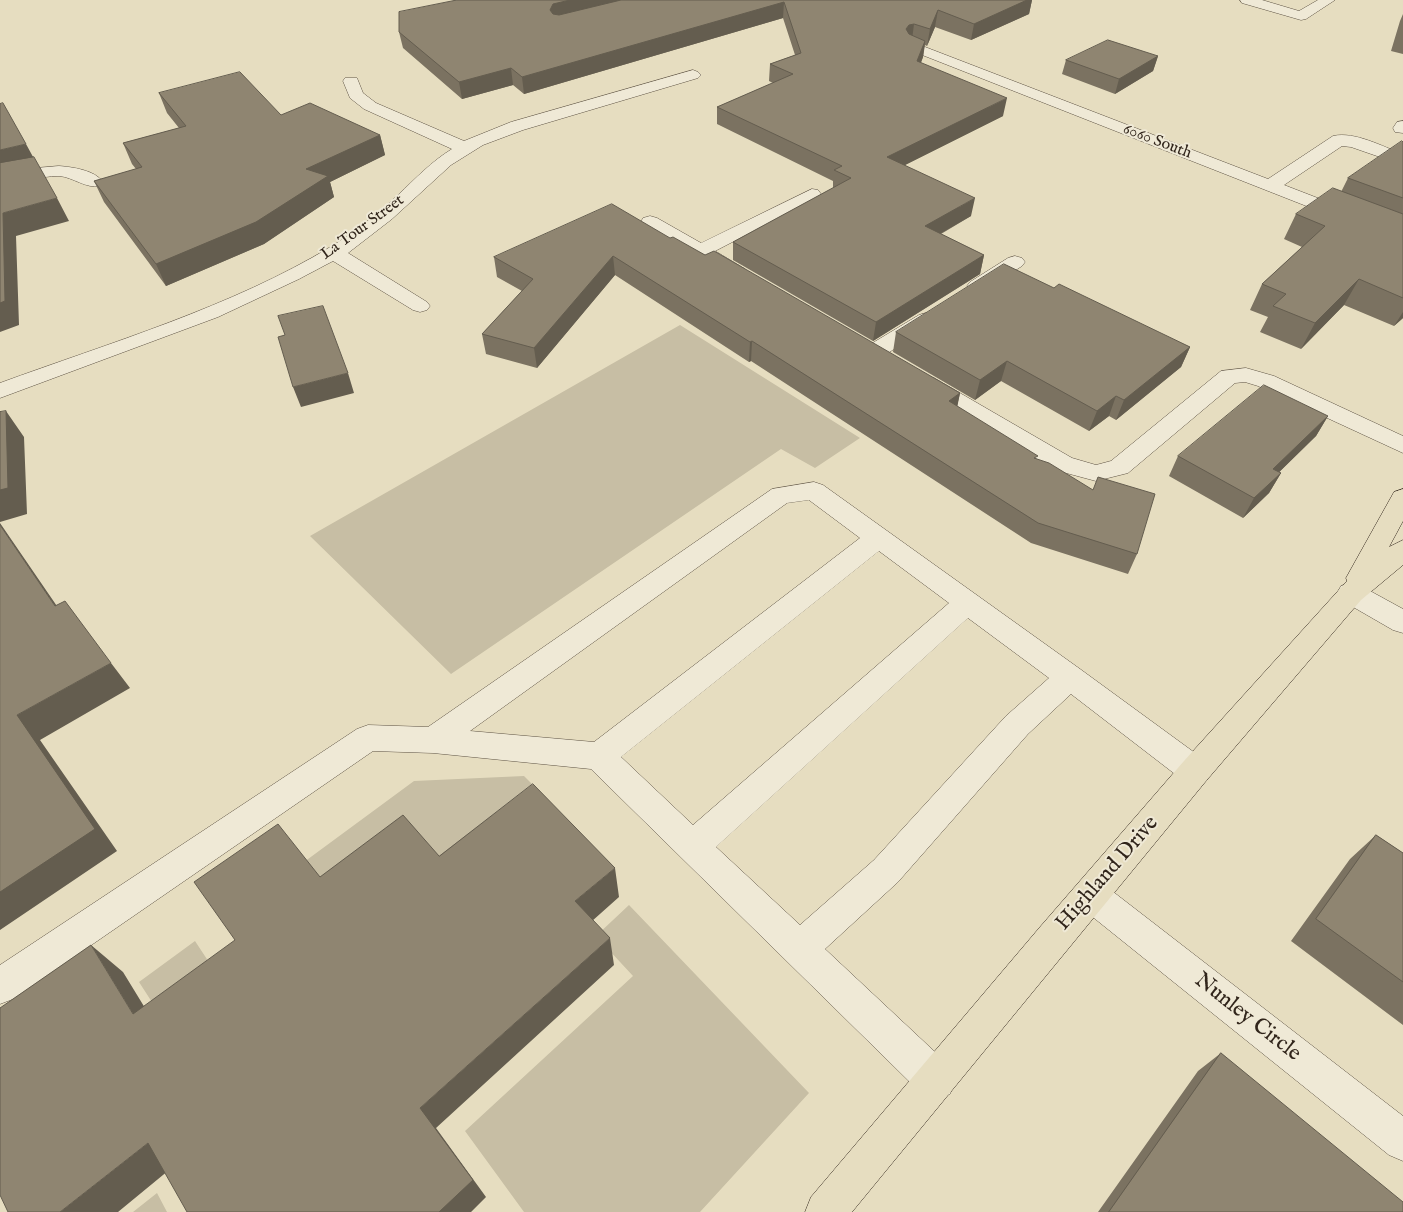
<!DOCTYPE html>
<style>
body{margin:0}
canvas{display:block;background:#e6ddc0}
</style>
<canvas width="1403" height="1212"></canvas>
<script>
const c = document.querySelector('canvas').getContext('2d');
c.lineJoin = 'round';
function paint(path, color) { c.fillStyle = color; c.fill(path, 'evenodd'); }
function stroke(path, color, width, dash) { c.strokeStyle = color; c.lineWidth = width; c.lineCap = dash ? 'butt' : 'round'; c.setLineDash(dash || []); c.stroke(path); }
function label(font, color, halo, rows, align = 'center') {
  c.font = font + ' "IM FELL English",serif'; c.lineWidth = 4; c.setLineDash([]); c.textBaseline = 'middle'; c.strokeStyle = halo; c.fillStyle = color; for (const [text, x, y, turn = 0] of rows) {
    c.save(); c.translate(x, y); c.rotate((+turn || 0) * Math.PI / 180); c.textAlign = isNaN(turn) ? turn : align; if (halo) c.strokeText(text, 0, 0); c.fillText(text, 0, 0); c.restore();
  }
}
paint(new Path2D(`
 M680,325L860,438L815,468L781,449L451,674L310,536Z
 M524,776L544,796L442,875L339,906L304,862L414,781Z
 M629,905L809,1093L700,1212H524L465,1131L633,976L596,936Z
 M195,941L224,985L168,1027L139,982Z
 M157,1193L167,1212H133Z`), '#c7bea4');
const minor = new Path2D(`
 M1240,0H1262L1299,11L1318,0H1335L1306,19L1301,20L1242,3Z
 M912,42L1268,179L1333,136C1355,131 1383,147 1403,154V165L1351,147L1342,146L1284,185L1403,231V244L907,49L905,46L907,43Z
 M693,70L698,72L701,75L698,78L523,130L483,145L451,165L392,219L348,253L427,302L430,306L427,310L420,312L413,310L333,261L299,279L218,317L0,398V383C109,343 232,307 332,246C355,232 377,214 398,195C415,179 432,161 452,149L364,109L350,98L343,81L345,78H357L363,93L376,103L464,141L511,122Z
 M1403,121V133L1395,132L1393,128L1397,122Z
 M59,166C72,167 95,170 103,182L100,186C86,189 73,177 59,176C39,176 19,183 0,187V177L36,168Z
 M812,189L818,190L821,194L818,198L715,251L745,269L748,273L745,277L738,279L731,277L643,226L641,222L643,218L650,216L657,218L701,243Z
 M1015,256L1022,258L1025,262L1022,266L984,290L977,292L970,290L967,286L970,282L1008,258Z
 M926,313L933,315L937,319L933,323L882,357L874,359L866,357L863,352L866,347L919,315Z
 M1246,368L1274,376L1403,436V453L1258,386L1245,382L1235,383L1128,473L1096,481L1055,470L918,388L915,383L918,378L926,376L934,378L1072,458L1096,465L1111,461L1221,371Z
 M814,482L823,485L1080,669L1206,761L1211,771L1206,781L1195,785L1184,781L1071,694L1028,734L898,882L825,949L950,1066L955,1080L950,1094L936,1099L922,1094L591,769L433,753L373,751L13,999L0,1004V965L357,729L368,725L428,727L772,489ZM809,500L860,538L594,742L470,731L787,503ZM879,551L949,603L693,825L621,757ZM968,618L1049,678L1006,716L874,860L800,925L716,847Z
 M1351,583L1361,586L1403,609V633L1393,630L1341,600L1337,593L1341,586Z
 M1091,879L1103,884L1403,1116V1161L1389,1155L1079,906L1074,895L1079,884Z`);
const major = new Path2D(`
 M1403,489V521L1389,547L1403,540V565L1361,600L1206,781L852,1212H805L811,1197L1040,927L1184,761L1347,581L1346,578L1394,492Z`);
stroke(minor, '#5e5344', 1);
stroke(major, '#31251b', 1);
paint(minor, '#efe9d6');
paint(major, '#e6ddc0');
paint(new Path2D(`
 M456,0H1032L1029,14L971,40L935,27L927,46L925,45L923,57L921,63L1003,116L905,165L971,216L941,234L984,255L980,274L873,341L733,260V242L833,188V181L717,124V107L773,83L769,81L770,64L795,55L783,18L524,94L513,85L462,99L403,48L399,32Z
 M1403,14V54L1391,51L1400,21Z
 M1158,56L1153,71L1115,94L1062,74L1066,60Z
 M159,93L281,115L380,135L385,155L330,182L334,197L264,244L166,286L104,202L94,181L136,169L132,164L123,143L179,128L167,113Z
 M1403,142V318L1394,326L1344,305L1301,349L1260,332L1268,317L1250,310L1262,284L1302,247L1284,239L1296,214L1341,192L1348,178Z
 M670,238L705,255L960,393L957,406L1037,459L1137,554L1128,574L1031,543L751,361L749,362L615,275L537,368L486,354L482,334L522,291L497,277L494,257Z
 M1054,288L1190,347L1181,367L1116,420L1109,416L1089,431L1001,381L975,400L893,352L896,332Z
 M1328,416L1316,436L1279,472L1281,473L1269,493L1243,518L1169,476L1178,456Z
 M1376,835L1403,853V1025L1291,941L1350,859Z
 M1221,1053L1403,1212H1098L1198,1071Z`), '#7b7261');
paint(new Path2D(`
 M570,0H637L555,20L550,10L553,4Z
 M1027,0H1032L1029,14L971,40L974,24Z
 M784,2L783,18L524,94L522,77Z
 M938,10L935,27L927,46L930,29Z
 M914,24L912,40L906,29L909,25Z
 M925,41L923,57L914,78L917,61Z
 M1158,56L1153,71L1115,94L1119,79Z
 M511,68L513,85L462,99L459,82Z
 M1007,98L1003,116L885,175L887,157Z
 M380,135L385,155L330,182L334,197L264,244L166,286L156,264L306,169Z
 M26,144L38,166L0,175V150Z
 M57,198L69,221L16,236L19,325L0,332V303L3,213Z
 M975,198L971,216L922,244L925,226Z
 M984,255L980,274L873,341L876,322Z
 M613,256L615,275L537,368L534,348Z
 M1359,279L1344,305L1301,349L1315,323Z
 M1403,312V318L1394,326Z
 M752,341L751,361L749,362L750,342Z
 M1190,347L1181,367L1116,420L1124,400Z
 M1007,361L1001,381L975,400L980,380Z
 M348,373L354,393L301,407L293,387Z
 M960,393L956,413L949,401Z
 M1116,396L1109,416L1089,431L1097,411Z
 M6,411L24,437L27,514L0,522V490Z
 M1328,416L1316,436L1262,489L1273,469Z
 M1281,473L1269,493L1243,518L1254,498Z
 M0,523L74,631L55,606L0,525Z
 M111,663L130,688L40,740L117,851L0,930V892L17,715Z
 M615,868L619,897L582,930L575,901Z
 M610,938L614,965L436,1128L486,1197L471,1212H439L420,1108Z
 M91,945L123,972L164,1039L133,1014Z
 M148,1143L180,1161L118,1212H60Z`), '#645d4f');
const building = new Path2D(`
 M457,0H570L553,4L550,10L553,14L559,15L621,0H1027L974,24L938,10L930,29L914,24L909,25L906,29L909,34L925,41L917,61L1007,98L887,157L975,198L925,226L984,255L876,322L733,242L851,178L834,170L842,166L717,107L793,74L770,64L801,53L784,2L522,77L511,68L459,82L399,32V12Z
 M1108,40L1158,56L1119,79L1066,60Z
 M240,72L281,115L310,103L380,135L306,169L328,176L256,222L156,264L94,181L142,167L123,143L186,126L159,93Z
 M3,103L26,144L0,150V104Z
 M1402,141L1403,142V198L1348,178Z
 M34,157L57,198L3,213L5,301L0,303V163Z
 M1333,188L1403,214V298L1359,279L1315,323L1273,306L1286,294L1262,284L1325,226L1296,214Z
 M612,204L670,238L673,237L705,255L714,251L960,393L949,401L1038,456L1034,458L1049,463L1093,490L1098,477L1155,494L1137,554L1038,523L752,341L750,342L613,256L534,348L482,334L533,279L494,257Z
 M1004,264L1054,288L1059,284L1190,347L1124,400L1116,396L1097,411L1007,361L980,380L896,332Z
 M323,306L348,373L293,387L278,337L285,335L278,316Z
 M1264,385L1328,416L1273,469L1281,473L1254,498L1178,456Z
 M6,411L8,488L0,490V412Z
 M0,525L55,606L65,601L111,663L17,715L95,829L0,892Z
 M533,784L615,868L575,901L610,938L420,1108L473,1180L439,1212H187L148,1143L60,1212H8L0,1195V1008L91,945L133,1014L235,940L194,882L278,824L320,877L403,815L439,856Z
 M1376,835L1403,853V982L1316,919Z
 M1221,1053L1403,1202V1212H1109Z`);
paint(building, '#8f8571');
stroke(building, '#645d4f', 1);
label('16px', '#31251b', '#efe9d6', [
 ["6060 South",1157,142,21],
 ["La Tour Street",363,228,-36]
]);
label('22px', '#31251b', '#efe9d6', [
 ["Highland Drive",1108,874,-49],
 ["Nunley Circle",1247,1018,38]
]);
</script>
